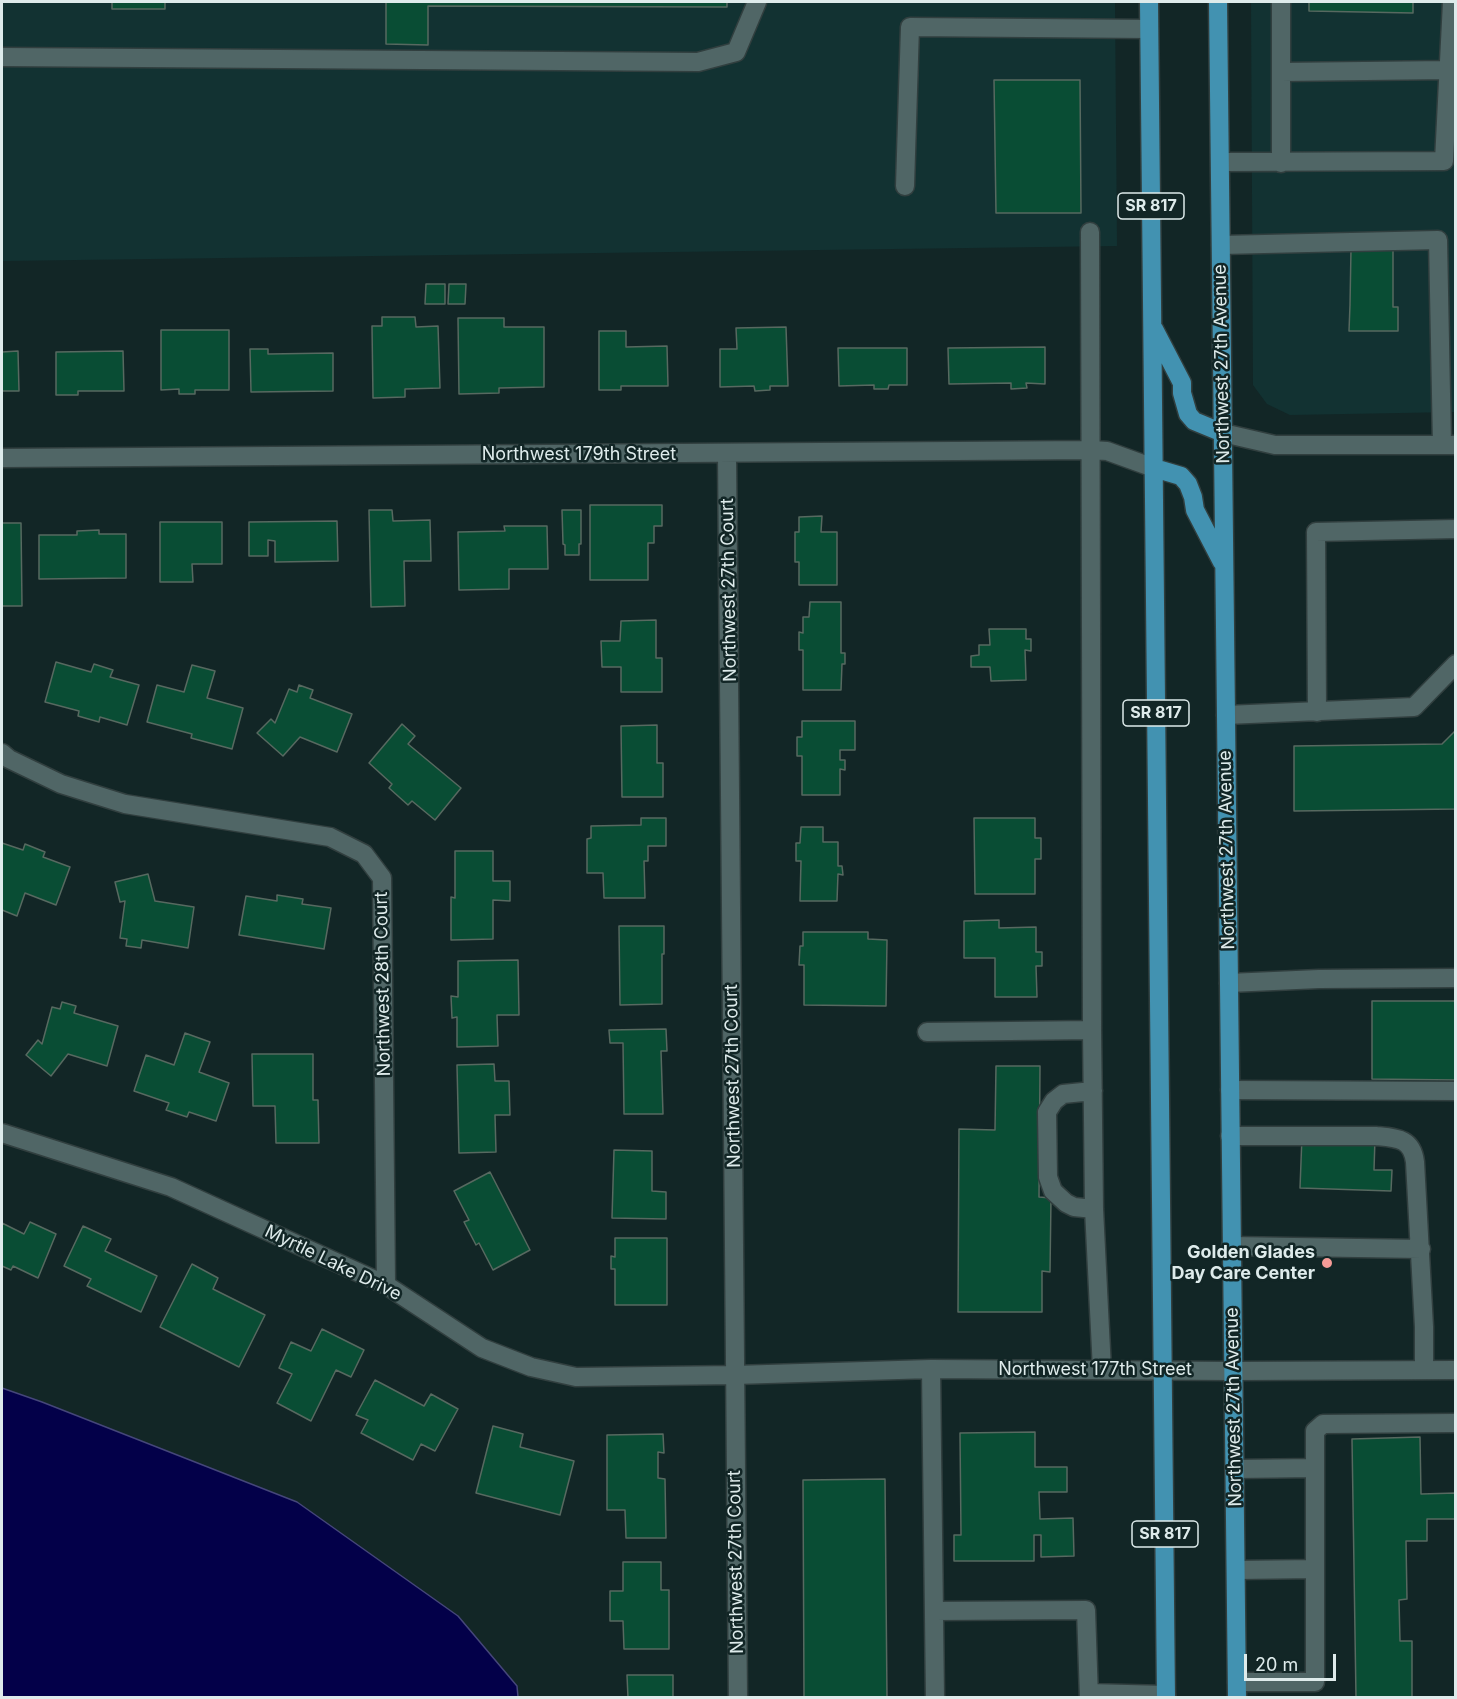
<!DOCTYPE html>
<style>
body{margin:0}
#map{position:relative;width:1457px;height:1699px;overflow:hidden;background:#122626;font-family:Inter,sans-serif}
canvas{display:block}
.frame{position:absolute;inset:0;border:3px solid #deebeb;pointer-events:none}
.scale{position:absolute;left:1244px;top:1654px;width:92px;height:27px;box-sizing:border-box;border:3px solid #deebeb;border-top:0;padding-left:8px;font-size:18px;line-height:21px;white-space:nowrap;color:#deebeb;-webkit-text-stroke:4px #122626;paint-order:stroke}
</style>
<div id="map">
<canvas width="1457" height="1699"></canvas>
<div class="frame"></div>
<div class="scale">20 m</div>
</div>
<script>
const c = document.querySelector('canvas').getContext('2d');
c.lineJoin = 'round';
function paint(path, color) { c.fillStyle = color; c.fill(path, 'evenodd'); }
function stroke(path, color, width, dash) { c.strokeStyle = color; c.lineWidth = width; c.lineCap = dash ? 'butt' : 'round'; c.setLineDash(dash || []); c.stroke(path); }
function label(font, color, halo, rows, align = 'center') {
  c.font = font + ' Inter,sans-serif'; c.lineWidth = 5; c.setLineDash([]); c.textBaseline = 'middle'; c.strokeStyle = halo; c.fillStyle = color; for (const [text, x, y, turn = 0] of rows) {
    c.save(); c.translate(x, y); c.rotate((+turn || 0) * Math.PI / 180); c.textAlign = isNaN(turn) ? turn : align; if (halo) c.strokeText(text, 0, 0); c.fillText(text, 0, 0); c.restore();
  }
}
paint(new Path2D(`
 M2,2H1115L1117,246L2,261Z
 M1251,2H1455V412L1290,415L1267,404L1253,385Z`), '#123232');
const water = new Path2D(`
 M2,1388L42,1402L297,1502L458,1616L517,1686L518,1697H2Z`);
paint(water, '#030049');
stroke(water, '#45467a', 1.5);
const building = new Path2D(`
 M112,2H165V9H112Z
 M386,2H727V7L428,6V45L386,44Z
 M1309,2H1413V13L1309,11Z
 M994,80H1080L1081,213H996Z
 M1351,249H1393V307H1398V331H1349L1350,305Z
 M426,284H445V304H425Z
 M449,284H466L465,304H448Z
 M382,317H415L416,327L438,326L440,388L405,389V397L373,398L372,326H382Z
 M458,318H504V327H544V387L499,388V393L459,394Z
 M786,327L788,386H770V390L755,391L754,386L720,387V349H737L736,328Z
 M161,330H229V390H195V394H179V389L161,390Z
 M599,331H626V347L667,346L668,386H621V390H599Z
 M1045,347V384L1026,383L1027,388L1011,389V383L949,384L948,348Z
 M838,348H907V385H889L888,389H874V385L839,386Z
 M250,349H268V354L333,353V391L251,392Z
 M18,351L19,391H2V352Z
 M123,351L124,391H78V395H56V352Z
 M590,505H662V526H654V543H648V580H590Z
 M369,510H392L393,521L430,520L431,561H404L405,606L371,607Z
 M562,510H581V544H579V555H565V545L563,544Z
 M822,516L821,532H837V585H799V562H795V532H799V517Z
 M337,521L338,561L275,562V541L268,540V556H249V522Z
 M160,522H222V564H192L193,582H160Z
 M2,523H21L22,606H2Z
 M504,526H547L548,569H509V589L459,590L458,532L505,531Z
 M99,530V534H126V578L39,579V535H77V531Z
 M810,602H841V653H845V664H842L841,690H803V650H799V632L803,633V617H809Z
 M656,620V658H662V692H621V667H602L601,641H620L621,621Z
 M989,629H1026V639H1031V651L1025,650L1026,680L991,681L990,667H971V656L979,655V645H990Z
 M56,662L91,672L94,664L113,670L110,677L139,685L127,725L100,717L99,722L78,716L79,711L45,702Z
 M192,665L215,671L207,698L243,708L232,749L191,738L192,734L147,722L157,685L184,692Z
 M299,685L313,690L310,698L352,714L337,752L300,737L283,756L257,733L271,719L275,723L289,689L297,692Z
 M802,721H855V750H840V760H845V770L840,769V795H802V756H797V737H802Z
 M402,724L415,736L408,744L461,788L435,820L412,801L408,805L389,788L392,784L369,763Z
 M657,725V763H663V797H622L621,726Z
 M1456,730V809L1294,811V746L1442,744Z
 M641,818H666V846H648V861H644L645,898H604L603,873H587V839L591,838V826L641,825Z
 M974,818H1035V838H1041V859H1035V894H975Z
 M801,827H823V842H838V866H842L843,875L838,874L837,901H800L801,861H796V843H800Z
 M2,843L23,850L25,844L45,852L43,857L70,867L56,905L25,893L17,916L2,910Z
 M455,851H493V881H510V901L493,900V939L451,940V897L455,898Z
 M148,874L155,901L194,907L188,948L142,940L141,948L134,947L126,946L127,939L120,938L125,901L120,902L115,882Z
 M277,895L303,899L302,904L331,908L324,949L239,935L246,896L277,901Z
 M999,920V928L1036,927V952H1042V966H1036L1037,997H995V958H964V921Z
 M619,926H664V954H662V1004L620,1005Z
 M803,932H868V939L887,940L886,1006L804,1005V965H799L800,946H803Z
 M518,960L519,1015H497L498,1046L457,1047V1017L452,1018L451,996L458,997V961Z
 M1372,1001H1456V1080L1372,1079Z
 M62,1002L76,1006L74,1013L118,1026L107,1066L68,1054L51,1076L26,1055L38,1040L42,1044L52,1007L60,1009Z
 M666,1029L667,1051H661L663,1114H624L623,1043H610L609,1030Z
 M185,1033L210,1042L199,1072L229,1083L216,1121L189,1112L187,1117L166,1110L169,1103L134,1091L146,1055L174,1065Z
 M252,1054H313V1100H318L319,1143H276L275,1106H253Z
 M494,1064L495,1081H509L510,1115H495L496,1152L459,1153L457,1065Z
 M996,1066H1040L1039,1197L1051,1198L1050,1272L1042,1271V1312H958L959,1129L995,1130Z
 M1302,1136L1375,1138L1374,1170H1392L1391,1191L1300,1188Z
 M614,1150L652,1151V1191L666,1192V1219L612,1218Z
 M490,1172L530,1250L493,1270L479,1243L476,1245L464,1222L469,1220L454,1191Z
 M30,1222L56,1234L38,1278L13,1266L11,1270L2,1266V1223L24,1234Z
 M83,1226L111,1239L105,1251L157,1276L141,1312L87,1286L91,1279L64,1266Z
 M615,1238H667V1305H615V1269H611V1256L615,1257Z
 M192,1264L218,1278L213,1289L265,1315L239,1367L160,1327Z
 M322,1329L364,1350L351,1377L336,1370L311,1421L277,1403L292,1374L279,1368L291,1342L311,1351Z
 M375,1380L424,1406L431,1394L458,1409L435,1451L421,1444L413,1460L361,1433L368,1420L356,1415Z
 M493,1426L523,1434L520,1447L574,1461L560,1515L476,1493Z
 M1035,1432V1467H1067V1492H1039L1040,1519L1073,1518L1074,1556L1041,1557V1535H1034V1561H954V1535H961L960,1433Z
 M663,1434L664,1453L658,1452V1478L665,1479L666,1538H626L625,1510H607V1435Z
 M1420,1437L1421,1494L1456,1493V1519H1427V1541H1406L1407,1599L1399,1600L1400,1641H1412V1698H1356L1352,1439Z
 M885,1479L887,1698H804L803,1480Z
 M623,1562H661V1590H669V1649H624L623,1621H610V1591H623Z
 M627,1675H673V1698H628Z`);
paint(building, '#094d34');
stroke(building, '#576960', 1.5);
const minor = new Path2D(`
 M1281,2V163
 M2,57L698,62L736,52L757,2
 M1281,72L1448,70
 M1221,162L1444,161L1452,2
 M905,186L910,27L1149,29
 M1090,232L1092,1030L1094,1209L1102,1370
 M1221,245L1438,240L1442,445
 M1223,433L1275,445H1456
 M727,454L738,1698
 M2,458L1091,450L1107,451L1154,468
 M1317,712L1316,532L1456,529
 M1226,715L1414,707L1456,664
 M2,753L9,759L61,784L125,804L330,837L364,854L382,878L386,1285
 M1229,983L1319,979L1456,978
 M927,1032L1092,1030
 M1230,1090L1456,1091
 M1093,1091L1063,1094L1054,1101L1047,1112L1048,1177L1053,1191L1066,1203L1074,1207L1094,1209
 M2,1133L171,1187L386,1285L482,1348L531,1367L576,1377L735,1375L931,1369L1233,1371L1456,1370
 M1230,1136H1376C1397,1138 1412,1138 1415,1162L1424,1327V1370
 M1231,1246L1421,1249
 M931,1369L935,1698
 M1235,1469L1315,1468
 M1236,1570L1315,1569
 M934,1611L1086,1610L1089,1698
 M1237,1682H1315V1431L1323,1424L1456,1423
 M1089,1693L1166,1695`);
const major = new Path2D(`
 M1149,2L1166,1698
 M1218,2L1237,1698
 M1154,329L1182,383V393L1188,414L1194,421L1223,433
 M1154,468L1181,476L1188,484L1193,497L1195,510L1222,562`);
stroke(minor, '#313f3f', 21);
stroke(major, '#313f3f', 21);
stroke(minor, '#506666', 18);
stroke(major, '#4292b1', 18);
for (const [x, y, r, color] of [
 [1327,1263,6,"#f59b97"]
]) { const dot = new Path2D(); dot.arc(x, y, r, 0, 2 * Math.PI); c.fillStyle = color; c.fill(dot); stroke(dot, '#122626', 2); }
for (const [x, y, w] of [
 [1151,206,66],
 [1156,713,66],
 [1165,1534,66]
]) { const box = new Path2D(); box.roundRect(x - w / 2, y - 13, w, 26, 4.5); c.fillStyle = '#122626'; c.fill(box); stroke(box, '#deebeb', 1.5); }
label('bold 16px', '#deebeb', null, [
 ["SR 817",1151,206],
 ["SR 817",1156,713],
 ["SR 817",1165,1534]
]);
label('18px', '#deebeb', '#122626', [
 ["Northwest 27th Avenue",1222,364,-91],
 ["Northwest 179th Street",579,455],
 ["Northwest 27th Court",729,590,-91],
 ["Northwest 27th Avenue",1227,850,-91],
 ["Northwest 28th Court",383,984,-91],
 ["Northwest 27th Court",733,1076,-91],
 ["Myrtle Lake Drive",333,1263,26],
 ["Northwest 177th Street",1095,1370],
 ["Northwest 27th Avenue",1234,1407,-91],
 ["Northwest 27th Court",736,1562,-91]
]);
label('bold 18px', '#deebeb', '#122626', [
 ["Golden Glades",1315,1253],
 ["Day Care Center",1315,1274]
], 'right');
</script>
